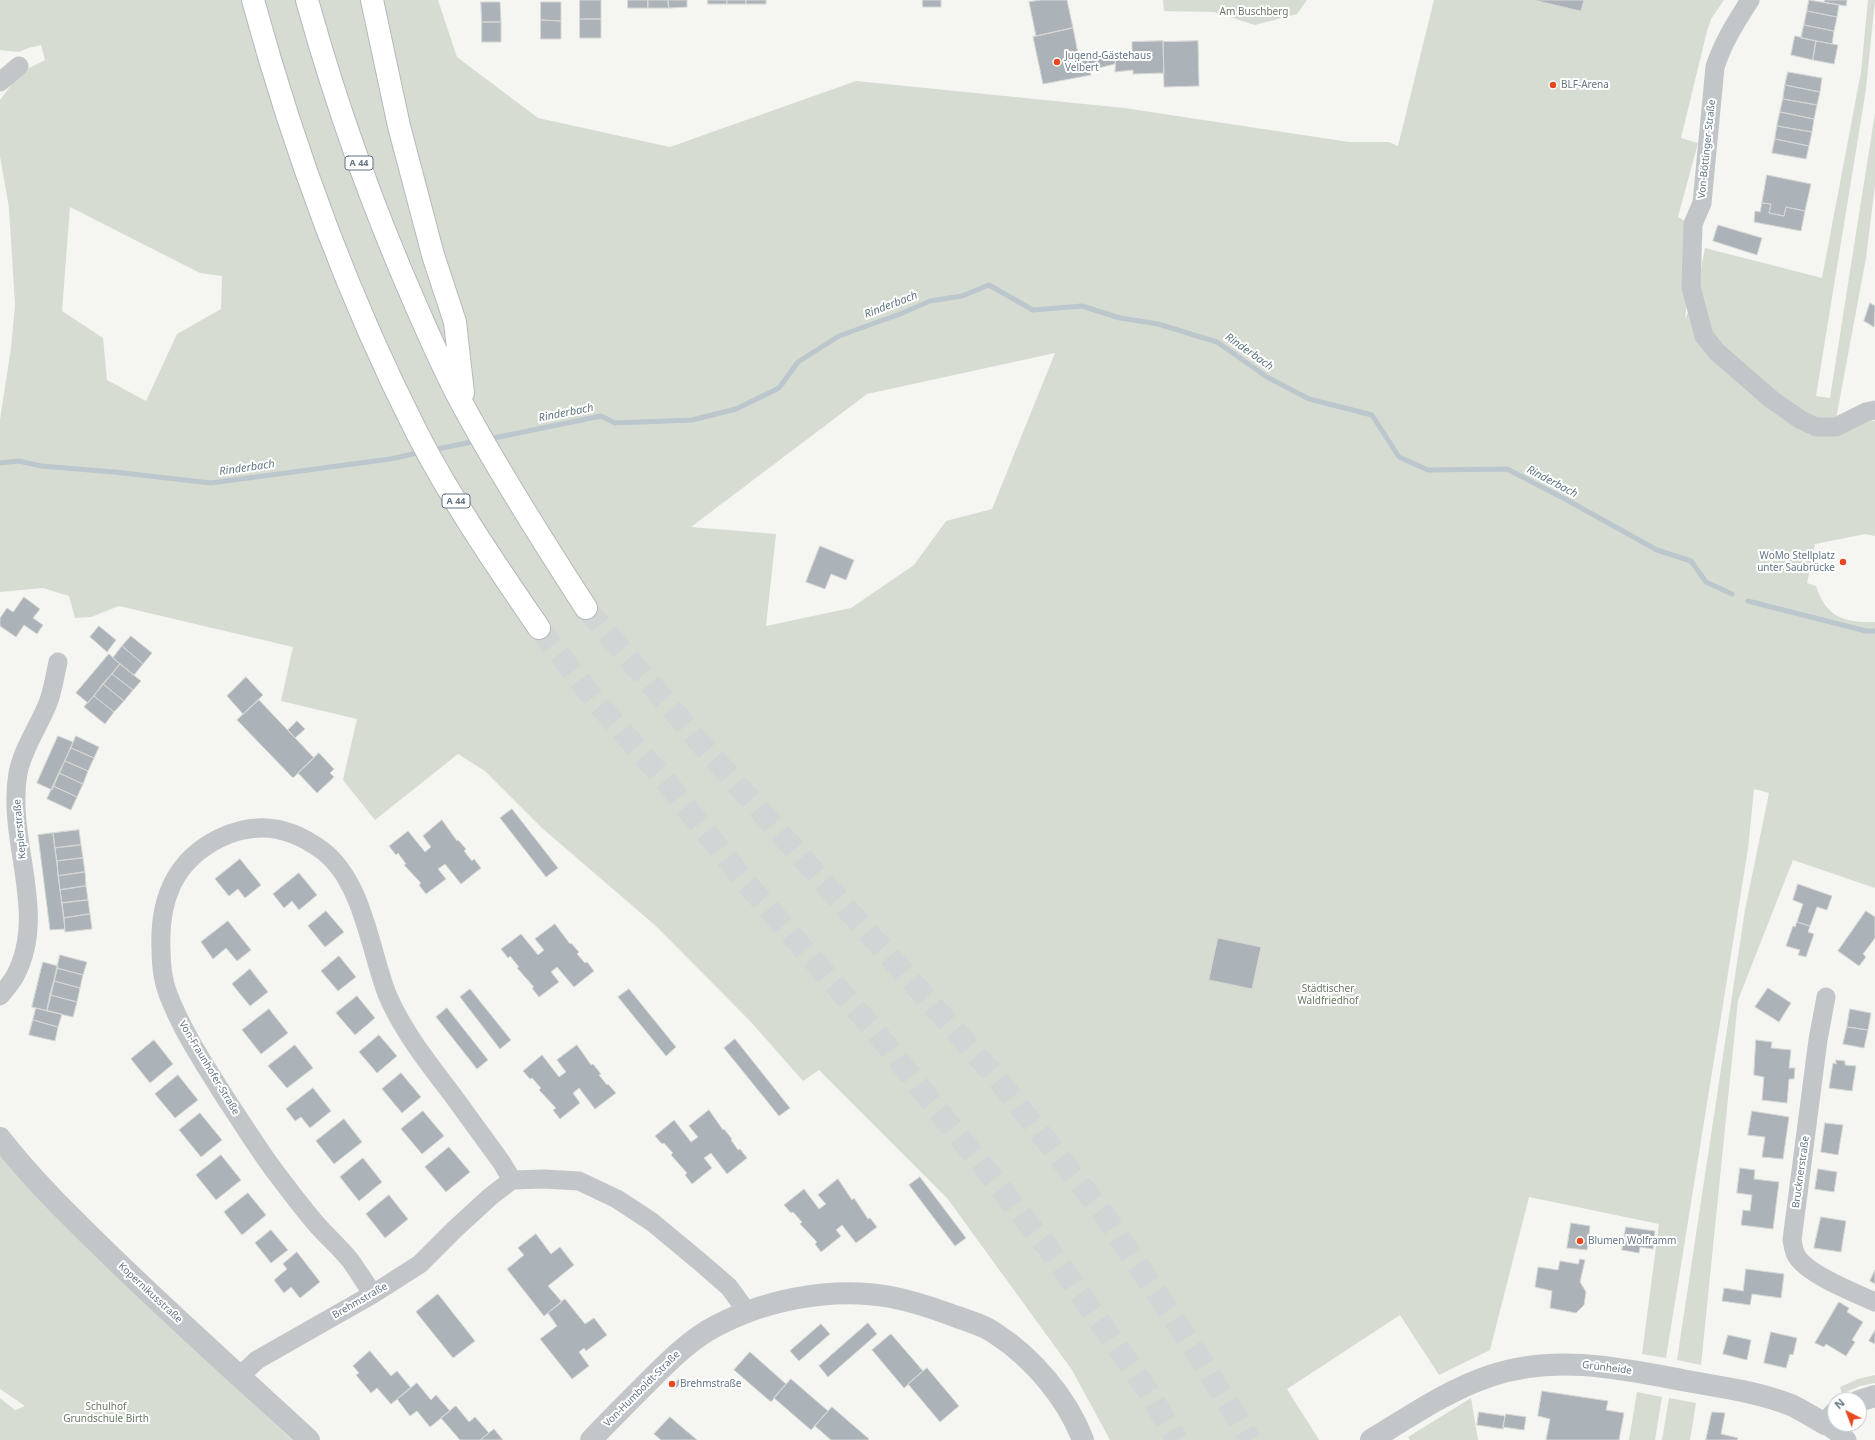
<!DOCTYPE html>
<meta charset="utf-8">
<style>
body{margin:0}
#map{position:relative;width:1875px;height:1440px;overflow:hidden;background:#f5f5f1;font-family:"Noto Sans",sans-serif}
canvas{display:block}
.north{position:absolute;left:1827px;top:1392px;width:40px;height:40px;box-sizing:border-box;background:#fff;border:1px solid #c1c8cd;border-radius:50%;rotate:318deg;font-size:11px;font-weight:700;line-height:16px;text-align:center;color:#637583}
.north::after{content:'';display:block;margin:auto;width:14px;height:18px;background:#e7481f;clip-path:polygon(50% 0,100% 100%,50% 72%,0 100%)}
</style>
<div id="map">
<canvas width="1875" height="1440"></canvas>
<div class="north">N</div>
</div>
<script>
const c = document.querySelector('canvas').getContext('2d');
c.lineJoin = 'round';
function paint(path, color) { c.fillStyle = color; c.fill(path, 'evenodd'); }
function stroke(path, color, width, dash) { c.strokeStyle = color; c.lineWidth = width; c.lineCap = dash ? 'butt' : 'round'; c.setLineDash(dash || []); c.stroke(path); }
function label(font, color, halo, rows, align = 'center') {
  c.font = font + ' "Noto Sans",sans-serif'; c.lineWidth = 4; c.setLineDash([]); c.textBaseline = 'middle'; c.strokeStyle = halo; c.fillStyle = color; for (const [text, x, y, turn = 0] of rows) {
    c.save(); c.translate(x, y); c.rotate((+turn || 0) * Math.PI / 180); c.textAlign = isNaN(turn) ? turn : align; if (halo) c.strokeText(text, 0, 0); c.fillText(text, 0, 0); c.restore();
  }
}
paint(new Path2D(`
 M0,0H438L457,57L538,118L670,147L856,81L1124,108L1349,142H1389L1398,146L1434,0H1724L1711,19L1707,31L1681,138L1698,143L1678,217L1695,227L1685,319L1695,298L1705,248L1822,278L1861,72L1868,0H1875L1866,89L1816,396L1830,398L1875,113V185L1866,258L1836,419L1875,421V536L1865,534L1815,544L1807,583L1816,586C1826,617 1844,623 1875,622V888L1793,860L1738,1000L1701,1365L1677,1360L1745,910L1769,793L1754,789L1748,849L1666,1358L1642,1354L1659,1224L1529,1197L1490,1350L1439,1375L1400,1315L1287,1389L1319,1440H1110L1072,1370L947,1198L819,1070L803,1081L751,1022L657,927L542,828L485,771L458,754L375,820L343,780L357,719L281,701L293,647L119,606L91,617L75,618L69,596L43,588L0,592V420L11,348L15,305L9,208L0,156V100L21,72L45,60L41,45L28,48L19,52L0,50ZM70,207L200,273L222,276L221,309L177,334L146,401L107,380L103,338L62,311ZM1055,353L992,509L946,521L914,565L851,608L766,626L776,534L691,527L867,394Z
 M1163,0H1307L1297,14L1255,25L1214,12L1164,11Z
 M0,1150L133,1289L292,1440H0V1398L15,1410L25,1406L0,1389Z
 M1875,1375V1383L1860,1386L1842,1394L1840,1387L1858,1379Z
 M1637,1392L1662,1397L1655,1440H1629Z
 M1471,1398L1478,1440H1410L1408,1437Z
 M1669,1398L1696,1403L1690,1440H1662Z`), '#d6dcd2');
stroke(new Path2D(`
 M489,439L601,416L615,423L692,420L736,409L779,388L798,362L839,336L900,314L930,301L962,296L989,285L1033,310L1082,306L1120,318L1158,324L1217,342L1267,377L1309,399L1372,415L1399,457L1428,470L1507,469L1565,499L1657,550L1691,561L1706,582L1732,594
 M432,450L477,441
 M0,463L19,461L41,466L114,472L211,483L390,459L422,452
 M1748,601L1866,631H1875`), '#bbc7cc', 5);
const building = new Path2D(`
 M580,0H601V19H580Z
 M628,0H648V8H628Z
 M648,0H668L669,8H648Z
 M668,0H687V7L669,8Z
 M708,0H727V4H708Z
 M727,0H746V4H727Z
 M746,0H766V4H746Z
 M923,0H941V7H923Z
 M1041,0H1067L1073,28L1036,36L1029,2Z
 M1534,0H1584L1581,11Z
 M1809,0L1839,5L1837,17L1807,11Z
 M1825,0H1847L1846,6L1824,2Z
 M481,2H500L501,22H482Z
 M541,2H561V21L541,20Z
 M1807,11L1837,17L1834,31L1804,25Z
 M580,19H601V38H580Z
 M541,20L561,21V39H541Z
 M482,22H501V42H482Z
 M1804,25L1834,31L1832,44L1801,38Z
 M1073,28L1078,53H1086L1091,75L1043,84L1033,37Z
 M1795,36L1816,41L1813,60L1791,55Z
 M1163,41L1164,73L1133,74V70L1115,72L1116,53L1132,52V42Z
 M1198,41L1199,86L1164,87L1163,42Z
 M1816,41L1838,45L1834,64L1813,60Z
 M1113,52L1116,53L1115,64L1090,70L1087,58Z
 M1788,72L1822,78L1820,92L1785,85Z
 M1785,85L1820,92L1817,105L1783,99Z
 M1783,99L1817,105L1814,119L1780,112Z
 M1780,112L1814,119L1812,132L1777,126Z
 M1777,126L1812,132L1809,146L1775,139Z
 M1775,139L1809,146L1806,159L1772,153Z
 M1767,175L1811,184L1805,211L1786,207L1784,216L1769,213L1771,204L1762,203Z
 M1762,203L1771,204L1769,213L1784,216L1786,207L1805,211L1801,231L1754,222L1755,211L1760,212Z
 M1718,225L1762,238L1757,255L1713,241Z
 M1870,303L1875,306L1874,327L1864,321Z
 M820,546L854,560L846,580L831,574L825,589L806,582Z
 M24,597L40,609L33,618L43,625L37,634L24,625L16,637L0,626V618L7,608L13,612Z
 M99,626L116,640L107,652L90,637Z
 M131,636L152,653L143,664L122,646Z
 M122,646L143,664L134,675L113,658Z
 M109,654L120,664L88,703L76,693Z
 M120,664L141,681L133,690L112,674Z
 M112,674L133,690L124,701L103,684Z
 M246,677L263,695L243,714L227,696Z
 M103,684L124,701L114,712L94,696Z
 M94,696L114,712L105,724L84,707Z
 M259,700L314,758L293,778L237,720Z
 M297,721L305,729L295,738L288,730Z
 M58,736L73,742L52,790L37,783Z
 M76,736L99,747L94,758L71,748Z
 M71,748L94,758L88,771L65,761Z
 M319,753L334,769L330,773L334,777L317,793L298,773Z
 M65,761L88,771L83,784L59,773Z
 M59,773L83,784L77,797L53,786Z
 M53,786L77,797L71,810L47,799Z
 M512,809L558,868L546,877L500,818Z
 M442,820L457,841L458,840L466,849L464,851L472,861L474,859L481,868L461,884L445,864L438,869L446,879L426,894L419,885L421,883L404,865L406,864L398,853L396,855L389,846L408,831L425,852L431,847L423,836Z
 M79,830L81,845L55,848L53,833Z
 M53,833L65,929L50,930L38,835Z
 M81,845L83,858L57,861L55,848Z
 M83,858L85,872L58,876L57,861Z
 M240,859L261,885L245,898L238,889L229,896L215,879Z
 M85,872L86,886L60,890L58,876Z
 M299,873L317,895L299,910L292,901L284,908L273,894Z
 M1798,884L1832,896L1827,910L1817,907L1810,926L1797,922L1803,904L1793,900Z
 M86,886L88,900L62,903L60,890Z
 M88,900L90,914L64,918L62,903Z
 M326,911L344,932L325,947L308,926Z
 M1866,911L1875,917V938L1863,954L1866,957L1859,966L1838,951Z
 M90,914L92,929L65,932L64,918Z
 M228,921L251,950L237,961L226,948L213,959L201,942Z
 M1797,922L1810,926L1808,932L1814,934L1806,957L1798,955L1800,950L1786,946L1793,926L1795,927Z
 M555,924L570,944L571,943L579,952L577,954L585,963L587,962L594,971L574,987L557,967L551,972L559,982L539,997L532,988L534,987L517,968L519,967L510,956L508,958L501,949L521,934L538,955L544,950L535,939Z
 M1218,938L1261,947L1252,989L1209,980Z
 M60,955L87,962L83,975L57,968Z
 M339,956L356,977L338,991L321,971Z
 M43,962L58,966L47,1011L32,1007Z
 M57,968L83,975L80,988L54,981Z
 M250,969L268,992L250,1006L232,984Z
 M54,981L80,988L77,1002L50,995Z
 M1768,988L1791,1003L1779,1022L1755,1007Z
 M470,989L511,1040L500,1049L460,997Z
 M629,989L676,1047L666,1056L618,997Z
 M50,995L77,1002L73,1017L47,1011Z
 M357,996L375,1018L355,1035L336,1013Z
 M36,1008L62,1014L58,1027L33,1020Z
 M447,1008L488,1060L477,1069L436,1017Z
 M269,1009L288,1033L261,1054L242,1030Z
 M1850,1009L1871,1013L1868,1030L1847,1027Z
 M33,1020L58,1027L55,1041L29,1035Z
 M1847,1027L1868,1030L1864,1048L1843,1044Z
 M379,1035L397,1056L377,1073L359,1052Z
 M735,1039L790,1108L779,1116L724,1048Z
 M154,1040L173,1064L150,1083L131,1059Z
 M1756,1040L1772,1042L1771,1048L1791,1050L1789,1068H1795L1794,1079H1789L1787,1103L1762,1100L1764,1077L1754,1075Z
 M295,1045L313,1068L287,1088L268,1066Z
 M577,1045L591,1065L593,1064L601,1074L599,1075L607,1085L608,1084L616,1093L595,1109L579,1088L573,1093L580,1103L560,1119L553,1110L556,1108L539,1090L541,1088L532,1078L530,1079L523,1071L542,1055L559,1077L566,1072L557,1060Z
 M1836,1060L1845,1061V1065L1856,1066L1852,1091L1829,1088L1833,1063L1836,1064Z
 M401,1073L421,1097L402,1113L382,1089Z
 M178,1075L198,1100L175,1118L155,1094Z
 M313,1088L331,1111L310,1128L301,1117L295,1121L286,1109Z
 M709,1110L723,1130L724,1129L732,1139L731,1140L738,1150L740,1149L747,1158L727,1174L711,1153L704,1158L712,1168L692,1184L685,1175L687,1173L671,1155L673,1153L664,1143L662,1144L655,1136L674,1120L691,1142L698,1137L689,1126Z
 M423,1111L444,1136L422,1154L401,1129Z
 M1752,1111L1789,1117L1783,1159L1762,1157L1765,1137L1748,1135Z
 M200,1113L222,1140L201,1157L179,1130Z
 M344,1119L362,1142L334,1164L316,1141Z
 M1825,1123L1843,1125L1838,1155L1821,1152Z
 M449,1147L470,1172L446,1192L425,1167Z
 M221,1155L241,1180L216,1200L196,1175Z
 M363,1158L382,1182L359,1201L340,1177Z
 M1740,1168L1755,1170L1754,1179L1779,1182L1773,1229L1741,1225L1743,1210L1750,1211L1752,1195L1737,1193Z
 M1818,1169L1837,1172L1834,1192L1815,1189Z
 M920,1177L966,1238L955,1246L909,1185Z
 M838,1179L852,1200L854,1198L868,1219L870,1218L877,1227L856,1243L842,1225L836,1230L841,1236L821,1252L815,1244L817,1242L800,1224L802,1222L793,1212L791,1213L784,1205L804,1189L819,1209L826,1204L818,1195Z
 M248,1193L266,1215L242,1235L224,1212Z
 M389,1195L408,1219L385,1238L366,1214Z
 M1821,1217L1846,1221L1841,1252L1814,1248Z
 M1571,1223L1590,1226L1587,1250L1567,1248Z
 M1626,1227L1655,1231L1653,1249L1640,1247L1639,1253L1622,1250Z
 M271,1230L288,1250L271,1263L255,1243Z
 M536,1234L551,1254L560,1247L574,1265L548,1286L562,1302L544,1316L507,1269L524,1255L518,1248Z
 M297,1252L320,1282L300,1298L291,1287L284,1293L274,1280L287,1269L283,1264Z
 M1580,1259L1585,1260L1580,1282L1586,1292L1584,1305L1576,1313L1550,1308L1552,1291L1535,1287L1538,1267L1558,1270L1560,1261L1578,1264Z
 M1746,1269L1784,1274L1781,1298L1752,1294L1750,1305L1722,1301L1724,1288L1743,1291Z
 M1875,1270V1284L1870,1281Z
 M438,1294L475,1341L453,1358L416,1312Z
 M565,1299L585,1324L594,1318L607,1335L586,1351L584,1348L579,1352L589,1366L572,1379L540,1339L557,1326L548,1313Z
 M1839,1302L1849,1308L1847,1312L1863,1322L1852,1340L1855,1342L1846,1356L1826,1344L1824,1347L1815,1343Z
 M868,1323L877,1334L828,1377L819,1366Z
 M821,1324L830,1334L799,1361L790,1351Z
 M1875,1330V1344L1869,1341Z
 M1771,1332L1797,1338L1793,1355L1790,1354L1786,1368L1764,1363Z
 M891,1334L923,1371L904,1388L872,1350Z
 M1728,1335L1751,1340L1747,1360L1723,1354Z
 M370,1351L391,1376L397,1371L411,1388L391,1404L377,1388L371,1393L356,1375L359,1373L353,1366Z
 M750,1352L786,1384L771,1402L734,1370Z
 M927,1368L959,1406L940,1422L908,1384Z
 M680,1378L683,1381L676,1388L673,1385Z
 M791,1379L828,1411L811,1430L774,1398Z
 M417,1383L431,1400L436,1395L450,1411L430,1427L417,1411L410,1416L397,1399Z
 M1542,1391L1608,1401L1606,1410L1624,1413L1619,1440H1546L1550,1419L1538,1416Z
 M456,1406L469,1422L475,1417L489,1433L480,1440H460L441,1418Z
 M832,1407L869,1439L868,1440H831L815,1426Z
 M1479,1412L1505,1416L1503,1429L1477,1425Z
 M1712,1412L1725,1413L1721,1434L1738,1438L1737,1440H1706Z
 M1506,1414L1526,1417L1524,1430L1503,1427Z
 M670,1417L697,1440H661L654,1434Z
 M494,1429L503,1440H480L489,1433Z`);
paint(building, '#abb3b8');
stroke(building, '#d6d6d4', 1);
stroke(new Path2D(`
 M586,608L704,747L997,1078L1102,1212L1197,1353L1250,1440
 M539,628L595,700L668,784L742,878L875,1031L1048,1248L1146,1388L1177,1440`), '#d0d5d6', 22, [22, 11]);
const motorway = new Path2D(`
 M253,0C294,150 347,295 417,433C452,501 496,565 539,628
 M307,0C336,105 373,208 417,308C432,342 447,377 465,409C502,477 544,543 586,608
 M372,0L399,126L433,255L455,322L463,393`);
stroke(motorway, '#b5b8bb', 24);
stroke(new Path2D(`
 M1750,0C1736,22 1723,42 1715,67L1702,203L1693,224L1691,287L1704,336L1717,352L1771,399L1801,420L1816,427H1836L1866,412L1875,410
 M0,82L19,66
 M0,996C5,990 11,983 15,976C49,913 6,840 18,773C23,748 39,726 48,703C53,690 55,675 58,662
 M1826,997L1818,1040L1792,1240C1793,1245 1794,1251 1796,1255C1806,1274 1855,1293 1875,1302
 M373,1294C365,1283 358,1271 350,1260C340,1248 329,1238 318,1226C305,1211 292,1194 280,1178C261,1154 245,1127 228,1102C206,1067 183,1033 168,994C163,981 161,964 161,949C159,901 173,862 218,839C255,820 290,826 323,851C363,882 370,950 387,994C403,1032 429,1064 454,1097C470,1119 486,1141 502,1163L512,1180
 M240,1376L257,1360L373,1294L420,1264L455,1229L491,1196L512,1180L544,1179L579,1181L617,1199L652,1222L699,1261L729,1287L747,1312
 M1825,1424L1847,1440`), '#c2c6c9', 19);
stroke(new Path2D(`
 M0,1138C35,1183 76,1222 116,1261C179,1322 245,1381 309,1440
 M1859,1401L1875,1396
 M591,1440C608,1422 626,1404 644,1386C664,1366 683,1346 707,1331C760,1300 831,1286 891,1297C911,1301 930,1307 949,1314C964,1320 983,1324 996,1334C1033,1358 1067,1398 1083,1440
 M1371,1440C1409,1417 1448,1390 1490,1376C1553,1354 1619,1368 1682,1380C1718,1387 1756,1391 1791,1405C1802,1410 1814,1418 1825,1424L1835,1413`), '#c2c6c9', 22);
stroke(motorway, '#fff', 22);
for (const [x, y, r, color] of [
 [1057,62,4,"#e7481f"],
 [1553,85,4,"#e7481f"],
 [1843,562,4,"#e7481f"],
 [1580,1241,4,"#e7481f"],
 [672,1384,4,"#e7481f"]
]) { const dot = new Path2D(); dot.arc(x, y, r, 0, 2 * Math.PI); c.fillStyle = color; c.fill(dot); stroke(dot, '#fff', 1.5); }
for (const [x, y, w] of [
 [359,163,28],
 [456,501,28]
]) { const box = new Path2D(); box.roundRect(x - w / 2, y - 7, w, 14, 3); c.fillStyle = '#fff'; c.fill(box); stroke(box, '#637583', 1); }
label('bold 9px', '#637583', null, [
 ["A 44",359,163],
 ["A 44",456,501]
]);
label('10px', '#677a62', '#fff', [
 ["Am Buschberg",1254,12],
 ["Städtischer",1328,989],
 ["Waldfriedhof",1328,1001],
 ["Schulhof",106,1407],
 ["Grundschule Birth",106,1419]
]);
label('10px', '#637583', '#fff', [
 ["Jugend-Gästehaus",1065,56],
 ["Velbert",1065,68],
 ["BLF-Arena",1561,85],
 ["WoMo Stellplatz",1835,556,"right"],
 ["unter Saubrücke",1835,568,"right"],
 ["Blumen Wolframm",1588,1241],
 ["Brehmstraße",680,1384]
], 'left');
label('10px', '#637583', '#fff', [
 ["Von-Böttinger-Straße",1707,149,-84],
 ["Keplerstraße",20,829,-95],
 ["Von-Fraunhofer-Straße",209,1068,59],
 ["Brucknerstraße",1801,1172,-82],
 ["Kopernikusstraße",150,1293,43],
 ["Brehmstraße",360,1301,-30],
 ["Grünheide",1607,1368,7],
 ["Von-Humboldt-Straße",642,1389,-45]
]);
label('italic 11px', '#5f7880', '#fff', [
 ["Rinderbach",891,305,-21],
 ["Rinderbach",1249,352,35],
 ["Rinderbach",566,413,-11],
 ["Rinderbach",247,468,-8],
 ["Rinderbach",1552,482,28]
]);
</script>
